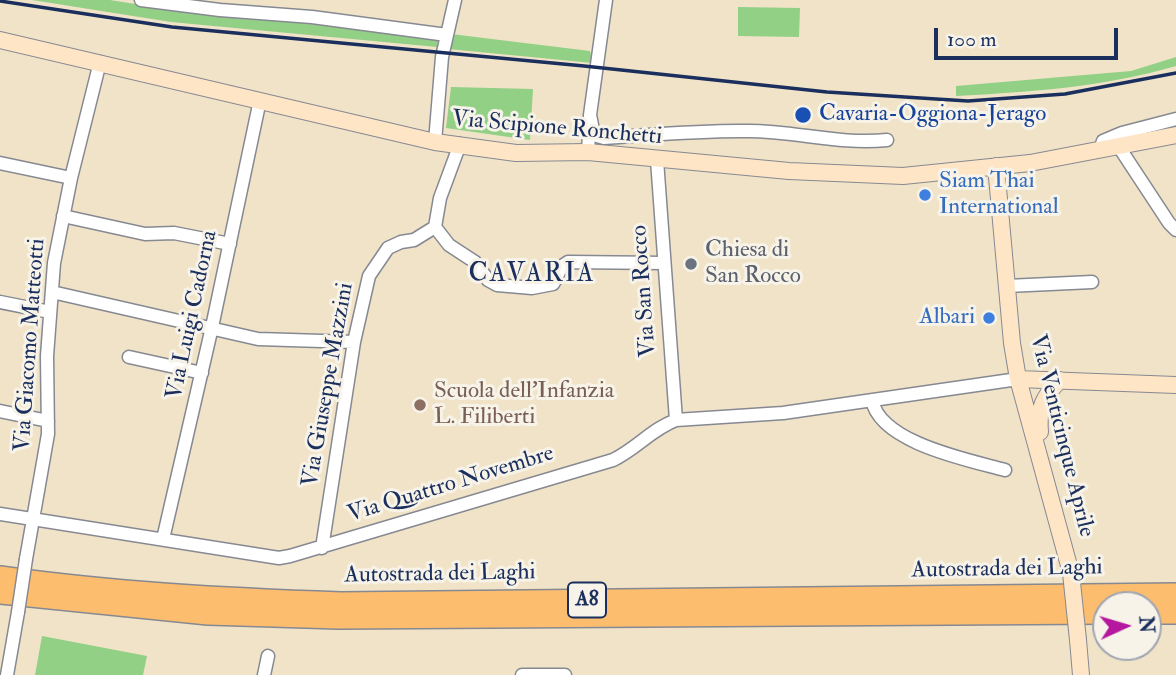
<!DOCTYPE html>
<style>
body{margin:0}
#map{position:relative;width:1176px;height:675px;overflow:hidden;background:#f1e3c7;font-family:"IM FELL Double Pica",serif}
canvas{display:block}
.north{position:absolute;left:1092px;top:591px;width:70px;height:70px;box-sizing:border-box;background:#f7f3e8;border:2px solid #9fa5b1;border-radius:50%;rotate:86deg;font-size:19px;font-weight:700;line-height:28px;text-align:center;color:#1b2f5e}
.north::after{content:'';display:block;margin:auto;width:24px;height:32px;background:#b5179e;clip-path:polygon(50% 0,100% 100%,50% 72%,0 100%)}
.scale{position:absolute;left:934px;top:28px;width:184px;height:32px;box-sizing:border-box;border:4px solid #1b2f5e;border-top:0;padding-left:9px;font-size:21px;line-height:24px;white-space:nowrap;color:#1b2f5e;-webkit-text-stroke:5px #f7f3e8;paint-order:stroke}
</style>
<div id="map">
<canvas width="1176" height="675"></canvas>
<div class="north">N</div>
<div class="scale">100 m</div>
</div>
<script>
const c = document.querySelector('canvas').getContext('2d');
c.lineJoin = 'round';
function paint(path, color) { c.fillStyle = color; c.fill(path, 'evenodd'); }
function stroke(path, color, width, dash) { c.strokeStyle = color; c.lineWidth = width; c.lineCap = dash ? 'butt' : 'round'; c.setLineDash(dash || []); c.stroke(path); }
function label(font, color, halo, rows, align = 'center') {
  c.font = font + ' "IM FELL Double Pica",serif'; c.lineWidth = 6; c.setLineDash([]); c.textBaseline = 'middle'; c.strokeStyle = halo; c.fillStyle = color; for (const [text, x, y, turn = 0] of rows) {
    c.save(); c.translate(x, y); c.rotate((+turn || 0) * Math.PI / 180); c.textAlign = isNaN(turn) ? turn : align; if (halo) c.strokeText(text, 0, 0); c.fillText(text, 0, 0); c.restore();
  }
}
paint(new Path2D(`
 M32,0H110L186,12L306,21L438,38L437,47L171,22Z
 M738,7L800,8L799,37L738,36Z
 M451,34L590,51L593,63L448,49Z
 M1176,57V66C1103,87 1032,92 956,96V86L1131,71Z
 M451,87L533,89L530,140L446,128Z
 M42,636L147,656L143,675H35Z`), '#92d086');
const street = new Path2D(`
 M141,0L220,10L312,17L447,35
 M590,115L593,130L597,136L604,138C652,135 701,130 749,131C795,131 840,145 887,140
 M435,142L442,57L455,0
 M1119,147L1169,223L1176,230
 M1100,150L1103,141L1122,133L1176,119
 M588,152L590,115L606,0
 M657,160L676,420
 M0,163L71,178
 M63,216L145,234L174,233L230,244
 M435,227L449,245L475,262L488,280L497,285L532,288L553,284C559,276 558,267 568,262L664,263
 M1007,286L1092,282
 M52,292L258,339L354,342
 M0,302L50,312
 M129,357L202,373
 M872,400C880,443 969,460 1005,470
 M0,411L48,421
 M0,514L279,558L290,556L613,460C636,449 652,429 676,420L783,413L1018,379
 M163,539L212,327L260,100
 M322,548L354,342L369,276L388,248L401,242L414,240L435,227L440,198L460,144
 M26,559L48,434L47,356L54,263L71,178L100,62
 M7,675L18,612
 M264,675L268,656
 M522,675H565`);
const secondary = new Path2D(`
 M0,40L435,142L516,153L588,152L789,171L903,176L1030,163L1176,135
 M996,166L1012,343L1018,379L1071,573
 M1018,379L1176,385
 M1040,432C1038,408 1043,397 1060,380
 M1078,640L1081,675`);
const highway = new Path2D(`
 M0,577C113,593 227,599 341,603L1176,594
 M0,593L208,614L338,618L1106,613
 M1148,613H1176`);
stroke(street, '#868992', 15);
stroke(secondary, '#868992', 18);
stroke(highway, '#868992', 24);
stroke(street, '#fff', 12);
stroke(secondary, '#fee5c5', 16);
stroke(highway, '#fcbd6f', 21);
stroke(new Path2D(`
 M0,1L172,27L584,66L827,92L936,99L968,101L1065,94L1176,73`), '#1b2f5e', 3.5);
const streetBridge = new Path2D(`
 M18,612L26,559`);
const secondaryBridge = new Path2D(`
 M1071,573L1078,640`);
stroke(streetBridge, '#868992', 15, []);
stroke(secondaryBridge, '#868992', 18, []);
stroke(streetBridge, '#fff', 12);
stroke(secondaryBridge, '#fee5c5', 16);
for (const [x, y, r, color] of [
 [803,115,9,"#1a4fb4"],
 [925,195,7,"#3f7fe0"],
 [691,264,7,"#6b7280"],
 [989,318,7,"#3f7fe0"],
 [420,405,7,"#8d6e63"]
]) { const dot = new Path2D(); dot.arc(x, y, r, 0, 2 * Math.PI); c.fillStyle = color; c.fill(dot); stroke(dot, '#f7f3e8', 2.5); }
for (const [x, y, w] of [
 [587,600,38]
]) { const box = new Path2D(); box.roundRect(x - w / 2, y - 17.5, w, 35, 5); c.fillStyle = '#f7f3e8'; c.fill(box); stroke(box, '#1b2f5e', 2); }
label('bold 21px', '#1b2f5e', null, [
 ["A8",587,600]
]);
label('23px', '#164399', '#f7f3e8', [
 ["Cavaria-Oggiona-Jerago",819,115]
], 'left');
label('23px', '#1b2f5e', '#f7f3e8', [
 ["Via Scipione Ronchetti",557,129,5],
 ["Via San Rocco",645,291,-94],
 ["Via Luigi Cadorna",193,315,-78],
 ["Via Giacomo Matteotti",31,345,-86],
 ["Via Giuseppe Mazzini",329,385,-80],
 ["Via Venticinque Aprile",1061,436,76],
 ["Via Quattro Novembre",451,485,-17],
 ["Autostrada dei Laghi",1007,570,-1],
 ["Autostrada dei Laghi",440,575,-1]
]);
label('23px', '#366cbe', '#f7f3e8', [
 ["Siam Thai",939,182],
 ["International",939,208],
 ["Albari",975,318,"right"]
], 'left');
label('23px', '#5b616d', '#f7f3e8', [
 ["Chiesa di",705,251],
 ["San Rocco",705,277]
], 'left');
label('23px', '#785e54', '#f7f3e8', [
 ["Scuola dell'Infanzia",434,392],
 ["L. Filiberti",434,418]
], 'left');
c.letterSpacing = '2px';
label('26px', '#1b2f5e', '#f7f3e8', [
 ["CAVARIA",532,275]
]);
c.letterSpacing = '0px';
</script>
